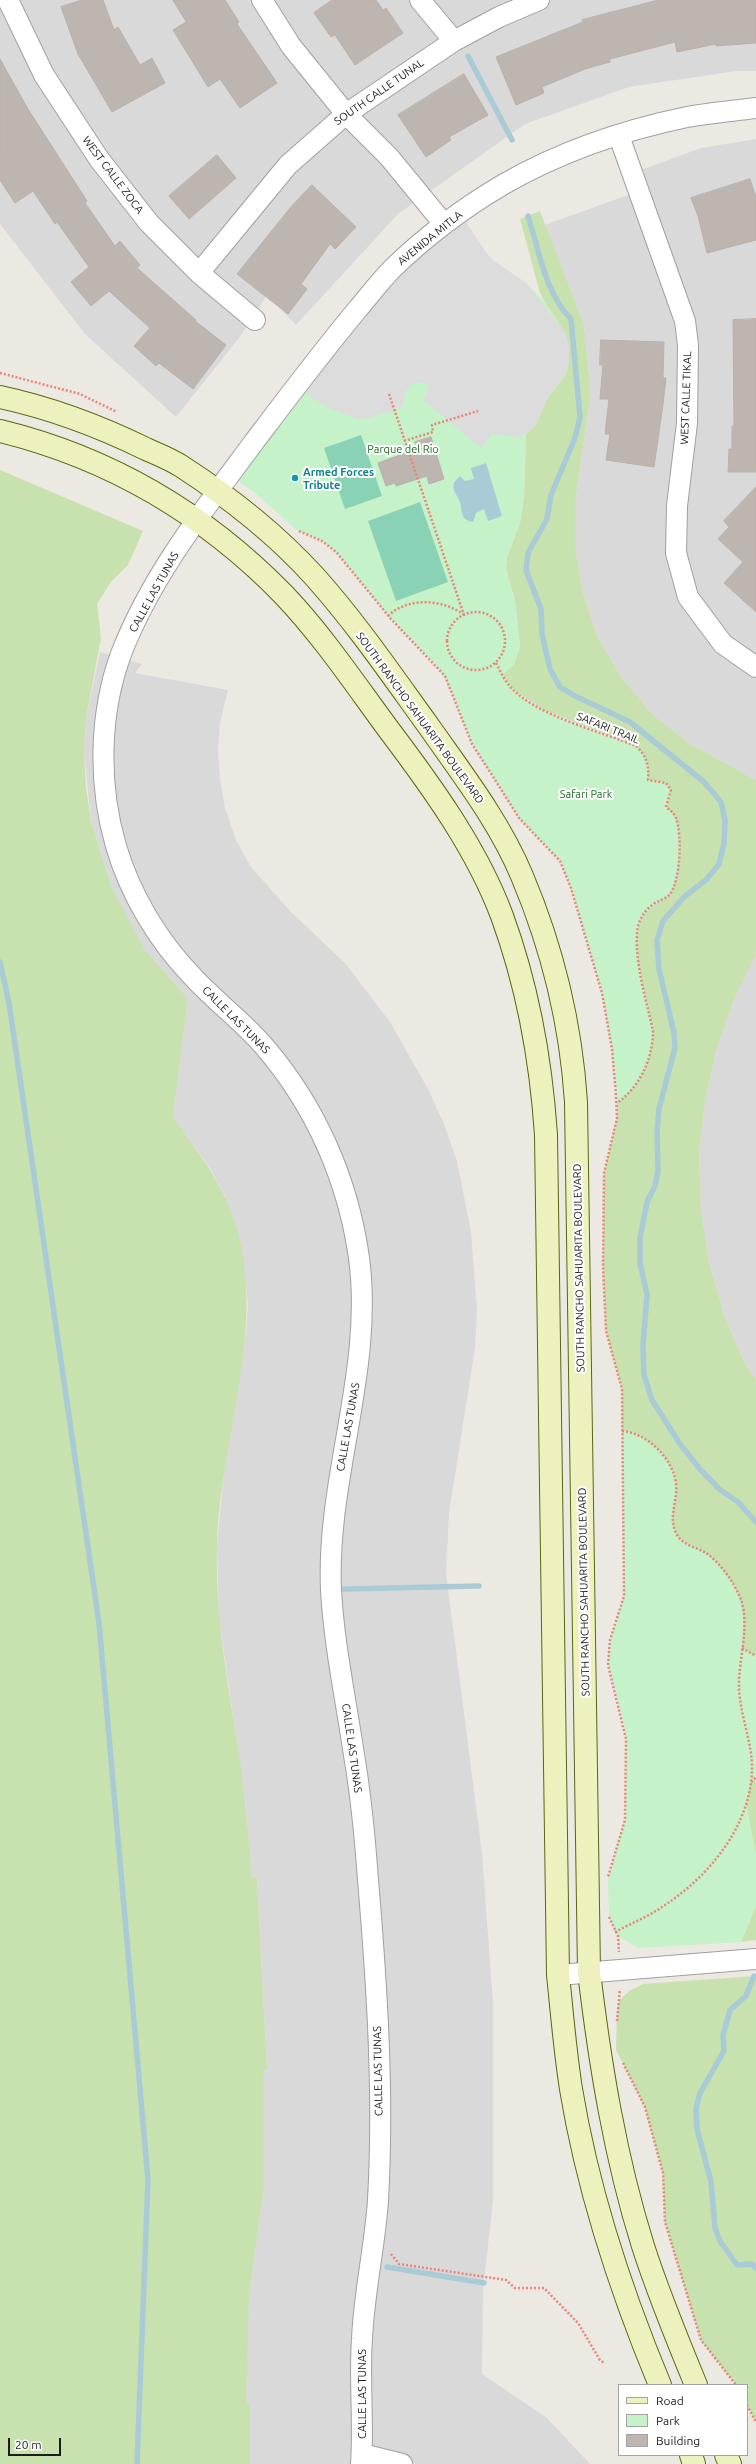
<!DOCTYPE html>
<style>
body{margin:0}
#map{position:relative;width:756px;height:2464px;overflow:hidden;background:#ece9e3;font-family:Ubuntu,sans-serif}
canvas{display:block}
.legend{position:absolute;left:618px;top:2384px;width:130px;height:72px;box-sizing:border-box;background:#fff;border:1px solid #a4a4a4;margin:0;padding:5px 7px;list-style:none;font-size:12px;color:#1c1c1c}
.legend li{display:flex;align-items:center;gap:8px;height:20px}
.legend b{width:20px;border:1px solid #a4a4a4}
.scale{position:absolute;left:8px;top:2438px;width:53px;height:18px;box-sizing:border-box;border:2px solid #1c1c1c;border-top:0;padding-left:5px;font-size:12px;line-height:14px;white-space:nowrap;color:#1c1c1c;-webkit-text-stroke:3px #fff;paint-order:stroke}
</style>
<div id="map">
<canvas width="756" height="2464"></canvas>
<ul class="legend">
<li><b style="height:5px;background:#eef1bd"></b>Road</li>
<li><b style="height:11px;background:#c5f2c8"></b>Park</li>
<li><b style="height:11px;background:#bcb5b0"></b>Building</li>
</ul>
<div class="scale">20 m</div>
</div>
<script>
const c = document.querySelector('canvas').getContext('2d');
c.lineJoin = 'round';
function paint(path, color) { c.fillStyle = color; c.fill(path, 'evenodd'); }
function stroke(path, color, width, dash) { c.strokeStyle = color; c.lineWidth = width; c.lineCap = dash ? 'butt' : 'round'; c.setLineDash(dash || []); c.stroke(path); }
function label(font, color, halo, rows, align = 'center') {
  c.font = font + ' Ubuntu,sans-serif'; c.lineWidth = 4; c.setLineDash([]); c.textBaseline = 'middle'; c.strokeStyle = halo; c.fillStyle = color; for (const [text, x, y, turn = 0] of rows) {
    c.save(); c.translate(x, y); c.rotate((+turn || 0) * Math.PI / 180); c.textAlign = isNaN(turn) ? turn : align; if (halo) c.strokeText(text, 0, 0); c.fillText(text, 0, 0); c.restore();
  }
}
paint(new Path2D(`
 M0,0H756V71H736L629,87L525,124L398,214L296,325L267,295L239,338L176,417L85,334L0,224Z
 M756,139V780L690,744L651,713L622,678L597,636L583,592L575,548V503L589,405V374L584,325L545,225L639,191L633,173L701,148Z
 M100,652L142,664L135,673L228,690L220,723L218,751L220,779L225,808L236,840L251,867L291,912L345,963L390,1022L428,1089L444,1124L457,1161L471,1232L477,1310L475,1348L449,1513L446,1573L482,1853L493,2003V2201L483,2290L482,2374L547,2418L590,2464H250V2403L246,2402L247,2330L249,2296L263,2196V2070H267L257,1878L252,1879L246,1806L219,1618L217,1545L224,1472L245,1341L248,1307L246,1282L235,1224L224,1194L210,1168L173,1117L188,999L143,947L127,918L112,888L91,822L84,751L86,718Z
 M756,955V1379L745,1364L724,1315L709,1262L701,1209L699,1155L705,1101L717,1048L735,997Z`), '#dad9d9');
paint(new Path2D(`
 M540,211L584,325L589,374V405L575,503V548L583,592L597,636L622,678L651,713L690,744L756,780V955L735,997L717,1048L705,1101L699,1155L701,1209L709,1262L724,1315L745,1364L756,1379V1656L742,1648C743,1616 746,1598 724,1572C719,1565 714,1559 707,1554C698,1548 683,1545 677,1535C666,1519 677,1501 676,1484C674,1459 647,1433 622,1431V1389L606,1331L603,1268L604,1173L617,1118V1103C640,1087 653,1058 653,1031C648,1004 630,947 639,922C644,908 657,902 669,896C678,870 690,827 666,807L671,796L648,780L647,761L636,746L544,710L514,690L502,675L514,664L520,646L515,601L506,569L507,557L520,523L524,496L526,434L535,426L547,399L566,373L549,310L540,293L520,219Z
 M0,470L143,531L128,565L111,582L97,604L101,638L86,718L84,751L86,787L91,822L112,888L143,947L188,999L173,1117C191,1142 209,1165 223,1193C278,1304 220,1429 217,1546C215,1615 228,1684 239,1753C245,1795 249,1836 252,1878H257L267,2070H263V2196L249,2296L246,2402L250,2403V2464H0Z
 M756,1777V1854C751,1834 737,1793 756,1777Z
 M756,1906V1940L741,1942Z
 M756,1976V2422L747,2405V2385H736L701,2340L665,2222L663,2173L645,2107L616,2050L617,2008L620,2000L629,1991L643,1984Z`), '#c7e1af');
paint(new Path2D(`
 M460,213C469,228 478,247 491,258C501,268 515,274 525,283C549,303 577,339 567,371C563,381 553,389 547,398C538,412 539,422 526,434L524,496L520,523L507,557L506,569L515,601L520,646L514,664L502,675C527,715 595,729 636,746C647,756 649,766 648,780L660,781L669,786L671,796L666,807C687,825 681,867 672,891C665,902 651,904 643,916C627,941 647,1003 653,1031C653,1059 640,1087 617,1103L612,1049L602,993L571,888L560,861L519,818L472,744L449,685L437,666L391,619L337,553L322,541L295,529L255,493L229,475Z
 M622,1431C647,1433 674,1458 676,1484C677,1501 667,1519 677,1535C683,1545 697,1548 707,1554C714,1559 719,1565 724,1572C746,1598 743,1616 742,1648L756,1656V1777L751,1782L746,1802L756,1854V1906L741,1942L638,1948L618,1936L609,1919L608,1879L626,1814L625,1728L608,1665L610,1640L624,1596Z`), '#c5f2c8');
paint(new Path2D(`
 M361,435L382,496L345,509L324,448Z
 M420,502L448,582L396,601L368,521Z`), '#8ad2b6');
paint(new Path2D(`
 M460,213L490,258L526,283L565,332L569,345V360L566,373L547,399L535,426L526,434L516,437L492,434L481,448L423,400L430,386L427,384L418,382L411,385L406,391L403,405L398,409L361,420L326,407L296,387L321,353Z`), '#dcdcdc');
paint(new Path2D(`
 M486,463L502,516L488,521L484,509L476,513L473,522C458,519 464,511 459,500C456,493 452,491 454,482L460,476L465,481L474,479L471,468Z`), '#a9cbd5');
stroke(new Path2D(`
 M468,56L512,140
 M528,216C539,250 545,293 571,319L580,417L575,438L551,495L547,519L528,553L526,570L541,609L542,634L550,669L560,687L575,696L630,722L704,782L721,802L725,820L724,844L719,864L706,880L685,896L663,921L657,940L659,969L674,1033L675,1048L659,1109L657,1132L658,1170L655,1186L647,1202L640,1238V1263L647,1295L643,1345L644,1375L652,1400L680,1444L699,1468L719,1489L738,1502L756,1522
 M0,962L9,1003L99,1623L148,2180L137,2464
 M344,1589L479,1586
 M754,1976L746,1996L730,2010L723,2035L724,2051L700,2093L696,2109L697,2129L711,2182L715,2228L720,2241L737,2265L752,2264L756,2268
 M387,2267L484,2283`), '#a9cbd5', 5.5);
const building = new Path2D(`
 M82,0H103L114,30L118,27L140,65L152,58L165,83L112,112L78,54L61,7Z
 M173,0H225L239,22L237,24L277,83L240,108L220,79L208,87L173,30L186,22Z
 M332,0H376L383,10L386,8L403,33L355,65L335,35L331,37L314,13Z
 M659,0H756V43L716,46V44L677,52L675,42L610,59V62L585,69L542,87L544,93L516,105L496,57L583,22L582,20Z
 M0,59L28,109L87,201L85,203L115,246L120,241L140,265L137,268L196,320L195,321L226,345L193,389L159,363L156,366L134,346L150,328L109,291L91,306L71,282L89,267L57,222L55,224L33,191L15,203L0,180Z
 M464,74L488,115L449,137L451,140L426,157L398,115Z
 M217,155L236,178L189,219L169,196Z
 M750,179L756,197V240L707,253L698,216L691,198Z
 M312,185L356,227L335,249L330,244L301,284L307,289L288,314L237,274L290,208Z
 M756,319V472H728L729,449H732V426H734L733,320Z
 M601,340L664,342L663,378H666L663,404L654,467L606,460L610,434H605L609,399H600L603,365H600Z
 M431,437L444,479L429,484L427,476L396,486L395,483L386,486L378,463L408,452L407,450L417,446L415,442Z
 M756,487V612L724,583L743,562L718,539L729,527L724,521Z`);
paint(building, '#bcb5b0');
stroke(building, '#bcb1a8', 1);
const street = new Path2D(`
 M8,0L44,75L99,159L149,223L199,273L255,320
 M262,0L291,46L346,114L389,157L444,224
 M420,0L454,41
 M619,136L685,321L688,345L687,423L677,506L676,553L688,597L723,644L756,667
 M199,273L288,165L346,114L454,41L499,17L539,0
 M558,1975L756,1959
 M362,2454L402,2464
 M361,2464C364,2422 359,2380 362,2339C364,2292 375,2246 378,2200C384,2094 377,1986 368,1880C365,1838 361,1796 354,1755C346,1700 334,1645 331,1590C326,1478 374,1370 359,1258C348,1179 315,1105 263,1045C241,1020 215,1001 193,977C158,941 130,894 116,846C98,785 99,714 121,654C151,576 205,508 254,442C288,397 321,353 357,310C369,296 380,281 393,268C426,236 465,207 504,184C560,152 624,130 687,117C709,113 733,111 756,108`);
const secondary = new Path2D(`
 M0,397C51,408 99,426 146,449C157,454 170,459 181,466C229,497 277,535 315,577C357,624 393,677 430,728C463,775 500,823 522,876C552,947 571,1025 576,1102L589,1972C600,2064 615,2157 643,2246C658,2293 677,2339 696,2385
 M0,431C110,458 205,514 284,595C323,636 355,684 389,730C432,787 477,849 502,916C528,987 541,1060 546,1135L558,1975C562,2013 565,2051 571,2089C588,2192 620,2289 660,2385
 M691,2455L694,2464
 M726,2455L730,2464`);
stroke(street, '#a0a0a0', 22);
stroke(secondary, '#5c6512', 24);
stroke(new Path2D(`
 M0,373L80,394L117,412
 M389,394L464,615
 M404,441L433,432L432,425L478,411
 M299,531L322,541L337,553L391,619L445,676L472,744L492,775L519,818L560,861L571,888L602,993L612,1049L616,1096L617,1118L604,1173L603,1268L606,1331L622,1389L624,1596L610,1640L608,1665L626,1739L625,1820L608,1877
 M447 641a29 29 0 1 1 58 0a29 29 0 1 1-58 0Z
 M388,616C408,597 441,599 463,614
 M496,663C500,670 503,678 508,684C532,715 600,731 636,746C647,756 649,766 648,780L666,783L671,790L666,807C670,810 674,813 676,818C682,833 681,883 669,895C667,898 662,899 659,901C647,906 638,919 637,932C635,965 646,999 653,1031C653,1058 640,1087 617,1103
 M742,1648L756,1656
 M751,1782L756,1777
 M609,1917L618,1936L619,1952
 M615,1932C630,1924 647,1917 662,1907C709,1877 753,1824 752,1765C751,1739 740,1714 739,1688C738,1659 752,1622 739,1595C733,1581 721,1565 709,1555C698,1547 682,1546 676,1533C668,1516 678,1501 676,1484C673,1458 647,1433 622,1431
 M617,2021L620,1989
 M623,2063L645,2107L663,2173L665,2222L701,2340L736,2385
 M391,2254L399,2264L506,2280L515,2288H544L578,2323L600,2360L604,2363
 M747,2405L756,2422`), '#e88479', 2.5, [2, 2]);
stroke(street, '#fff', 20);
stroke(secondary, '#eef1bd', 22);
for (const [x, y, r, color] of [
 [295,478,4,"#0f9aa8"]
]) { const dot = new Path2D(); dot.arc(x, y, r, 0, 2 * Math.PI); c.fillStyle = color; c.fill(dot); stroke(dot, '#fff', 1.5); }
label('11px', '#1c1c1c', '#fff', [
 ["SOUTH CALLE TUNAL",379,92,-35],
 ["WEST CALLE ZOCA",113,175,53],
 ["AVENIDA MITLA",430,238,-39],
 ["WEST CALLE TIKAL",686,398,-88],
 ["CALLE LAS TUNAS",154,592,-61],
 ["SOUTH RANCHO SAHUARITA BOULEVARD",420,718,54],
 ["SAFARI TRAIL",608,728,22],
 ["CALLE LAS TUNAS",236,1020,45],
 ["SOUTH RANCHO SAHUARITA BOULEVARD",579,1268,-91],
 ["CALLE LAS TUNAS",348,1427,-80],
 ["SOUTH RANCHO SAHUARITA BOULEVARD",584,1592,-91],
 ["CALLE LAS TUNAS",352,1748,82],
 ["CALLE LAS TUNAS",378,2071,-91],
 ["CALLE LAS TUNAS",362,2394,-90]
]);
label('11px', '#186c1f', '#fff', [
 ["Parque del Rio",403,449],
 ["Safari Park",586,794]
]);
label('bold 11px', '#0d838f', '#fff', [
 ["Armed Forces",303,472],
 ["Tribute",303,485]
], 'left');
</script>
